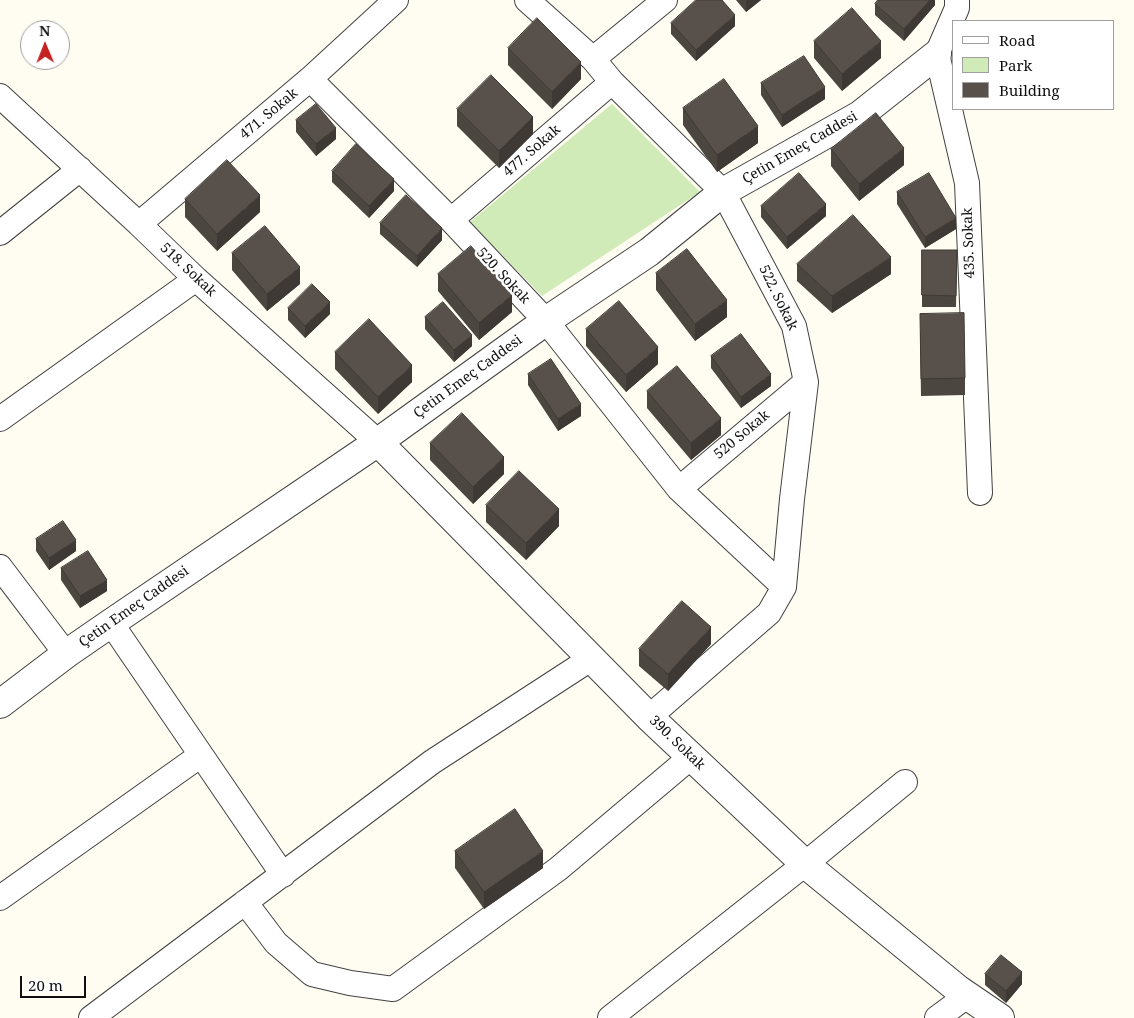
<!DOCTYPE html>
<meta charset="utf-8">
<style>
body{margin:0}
#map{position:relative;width:1134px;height:1018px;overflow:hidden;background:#fffdf1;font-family:"Noto Serif",serif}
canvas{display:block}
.legend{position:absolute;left:952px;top:20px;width:162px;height:90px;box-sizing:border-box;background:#fff;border:1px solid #9f9f9f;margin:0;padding:6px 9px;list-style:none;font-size:15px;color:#0f0f0f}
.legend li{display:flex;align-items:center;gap:10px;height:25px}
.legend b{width:25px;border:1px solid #9f9f9f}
.north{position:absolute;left:20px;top:20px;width:50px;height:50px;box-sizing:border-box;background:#fff;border:1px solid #9f9f9f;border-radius:50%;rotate:359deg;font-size:14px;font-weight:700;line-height:20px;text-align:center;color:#0f0f0f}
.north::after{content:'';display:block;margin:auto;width:18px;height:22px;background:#c52221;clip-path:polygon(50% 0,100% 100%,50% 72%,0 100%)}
.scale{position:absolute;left:20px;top:976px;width:66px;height:22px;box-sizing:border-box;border:2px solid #0f0f0f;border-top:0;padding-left:6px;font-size:15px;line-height:18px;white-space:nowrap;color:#0f0f0f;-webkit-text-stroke:4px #fff;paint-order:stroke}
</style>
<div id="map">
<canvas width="1134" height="1018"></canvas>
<ul class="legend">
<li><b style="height:6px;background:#fff"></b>Road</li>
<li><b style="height:14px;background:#d0ebb8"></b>Park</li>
<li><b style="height:14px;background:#58514b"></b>Building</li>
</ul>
<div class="north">N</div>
<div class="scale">20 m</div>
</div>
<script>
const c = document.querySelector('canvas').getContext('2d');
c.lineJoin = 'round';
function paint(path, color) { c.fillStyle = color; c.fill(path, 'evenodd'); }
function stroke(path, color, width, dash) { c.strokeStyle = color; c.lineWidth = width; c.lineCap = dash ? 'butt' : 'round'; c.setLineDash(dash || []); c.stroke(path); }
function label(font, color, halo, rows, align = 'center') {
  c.font = font + ' "Noto Serif",serif'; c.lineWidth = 5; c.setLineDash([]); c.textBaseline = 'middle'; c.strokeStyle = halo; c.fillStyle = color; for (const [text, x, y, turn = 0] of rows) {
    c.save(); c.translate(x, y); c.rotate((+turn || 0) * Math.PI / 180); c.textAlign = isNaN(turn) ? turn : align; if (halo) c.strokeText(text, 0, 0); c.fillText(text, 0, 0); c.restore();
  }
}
paint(new Path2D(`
 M612,104L700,192L542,296L470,222Z`), '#d0ebb8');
const minor = new Path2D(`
 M527,0L593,59L612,82L723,192L794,326L806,382L792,499L784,587L769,613L649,717
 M957,0V8L937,54L967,183L980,493
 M593,59L665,0
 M310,79L451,220L546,321L679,489L784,587
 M0,96L139,224L196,279L378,442
 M451,220L612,82
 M139,224L310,79L396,0
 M0,233L80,169
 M0,419L196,279
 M679,489L806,382
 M0,567L66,654
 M111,623L283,875
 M0,898L201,755
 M245,902L276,943L312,974L350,983L393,989L558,869L691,757
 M91,1018L432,762L592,658
 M610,1018L805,864L905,782
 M937,1018L967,996`);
const tertiary = new Path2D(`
 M378,442L649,717L805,864L959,990L1000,1018
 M0,704L66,654L111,623L378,442L546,321L649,252L723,192L860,115L937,54`);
stroke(minor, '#424242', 26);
stroke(tertiary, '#424242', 30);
stroke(minor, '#fff', 24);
stroke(tertiary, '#fff', 28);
paint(new Path2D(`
 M736,0H761L746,12Z
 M935,0V5L904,41L875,15V4Z
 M671,23L735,26L696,61L671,34Z
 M814,41L881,58L842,91L814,58Z
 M508,48L581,79L552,109L508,65Z
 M761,83L825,99L782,127L761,95Z
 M683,108L758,143L717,172L683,125Z
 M457,109L533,134L499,168L457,126Z
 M296,120L336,139L316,156L296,132Z
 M831,149L904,165L859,201L831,166Z
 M332,171L394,191L369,218L332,182Z
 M897,192L956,229L925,248L897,204Z
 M185,199L260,212L217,251L185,217Z
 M761,206L826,216L787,249L761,217Z
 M380,223L442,240L417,267L380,234Z
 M922,250H957L956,307H922Z
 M232,253L300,284L267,311L232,270Z
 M797,264L891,274L832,313L797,281Z
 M656,273L727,317L695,341L656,290Z
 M438,274L512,312L479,340L438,291Z
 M288,308L330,314L305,338L288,320Z
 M425,317L472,346L454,362L425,329Z
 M586,329L658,364L626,392L586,346Z
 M920,331L965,378V395L921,396Z
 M335,352L412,382L378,414L335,369Z
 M711,356L771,386L741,408L711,368Z
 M528,374L581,416L558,431L528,385Z
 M647,391L721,435L691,460L647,408Z
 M430,443L504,474L473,504L430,460Z
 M486,505L559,526L526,560L486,522Z
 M36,539L76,551L49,570L36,551Z
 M61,568L107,591L80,608L61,580Z
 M711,644L668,691L639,666V649Z
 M455,851L543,868L484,909L455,868Z
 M985,974L1022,984L1006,1003L985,985Z`), '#4c4640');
paint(new Path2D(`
 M747,0H761L746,12V1Z
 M930,0H935V5L904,41V29Z
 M735,15V26L696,61V50Z
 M881,41V58L842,91V74Z
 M581,62V79L552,109V92Z
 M825,87V99L782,127V115Z
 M533,117V134L499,168V151Z
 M758,126V143L717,172V155Z
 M336,128V139L316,156V144Z
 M904,148V165L859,201V184Z
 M394,179V191L369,218V206Z
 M260,195V212L217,251V234Z
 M826,204V216L787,249V237Z
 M956,218V229L925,248V237Z
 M442,228V240L417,267V256Z
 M891,257V274L832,313V296Z
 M300,267V284L267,311V294Z
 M512,295V312L479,340V323Z
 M727,300V317L695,341V324Z
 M330,302V314L305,338V326Z
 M472,335V346L454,362V350Z
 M658,347V364L626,392V375Z
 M412,365V382L378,414V397Z
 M771,374V386L741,408V397Z
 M581,404V416L558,431V419Z
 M721,418V435L691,460V443Z
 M504,457V474L473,504V487Z
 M559,509V526L526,560V543Z
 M76,540V551L49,570V558Z
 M107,580V591L80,608V596Z
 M711,627V644L668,691V674Z
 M543,851V868L484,909V892Z
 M1022,972V984L1006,1003V991Z`), '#3e3934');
const building = new Path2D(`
 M696,0H722L735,15L696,50L671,23Z
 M878,0H930L904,29L875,4Z
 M852,8L881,41L842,74L814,41Z
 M537,18L581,62L552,92L508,48Z
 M804,56L825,87L782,115L761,83Z
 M491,75L533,117L499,151L457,109Z
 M724,79L758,126L717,155L683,108Z
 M316,104L336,128L316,144L296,120Z
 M876,113L904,148L859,184L831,149Z
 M356,144L394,179L369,206L332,171Z
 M227,160L260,195L217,234L185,199Z
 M799,173L826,204L787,237L761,206Z
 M929,173L956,218L925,237L897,192Z
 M406,195L442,228L417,256L380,223Z
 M853,215L891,257L832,296L797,264Z
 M265,226L300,267L267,294L232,253Z
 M471,246L512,295L479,323L438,274Z
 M687,249L727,300L695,324L656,273Z
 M922,250H957L956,296L922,295Z
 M312,284L330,302L305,326L288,308Z
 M619,301L658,347L626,375L586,329Z
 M443,302L472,335L454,350L425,317Z
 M964,313L965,378L921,379L920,314Z
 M369,319L412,365L378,397L335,352Z
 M741,334L771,374L741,397L711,356Z
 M551,359L581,404L558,419L528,374Z
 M677,366L721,418L691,443L647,391Z
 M462,413L504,457L473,487L430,443Z
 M519,471L559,509L526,543L486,505Z
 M63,521L76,540L49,558L36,539Z
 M88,551L107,580L80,596L61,568Z
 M682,601L711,627L668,674L639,649Z
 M515,809L543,851L484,892L455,851Z
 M1001,955L1022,972L1006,991L985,974Z`);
paint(building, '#58514b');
stroke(building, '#3e3934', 1);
label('14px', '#0f0f0f', '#fff', [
 ["471. Sokak",269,114,-40],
 ["Çetin Emeç Caddesi",800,148,-30],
 ["477. Sokak",532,151,-41],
 ["435. Sokak",969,243,-92],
 ["518. Sokak",188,270,43],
 ["520. Sokak",503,276,47],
 ["522. Sokak",778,298,64],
 ["Çetin Emeç Caddesi",468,377,-36],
 ["520 Sokak",742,435,-40],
 ["Çetin Emeç Caddesi",134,607,-35],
 ["390. Sokak",677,743,44]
]);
</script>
